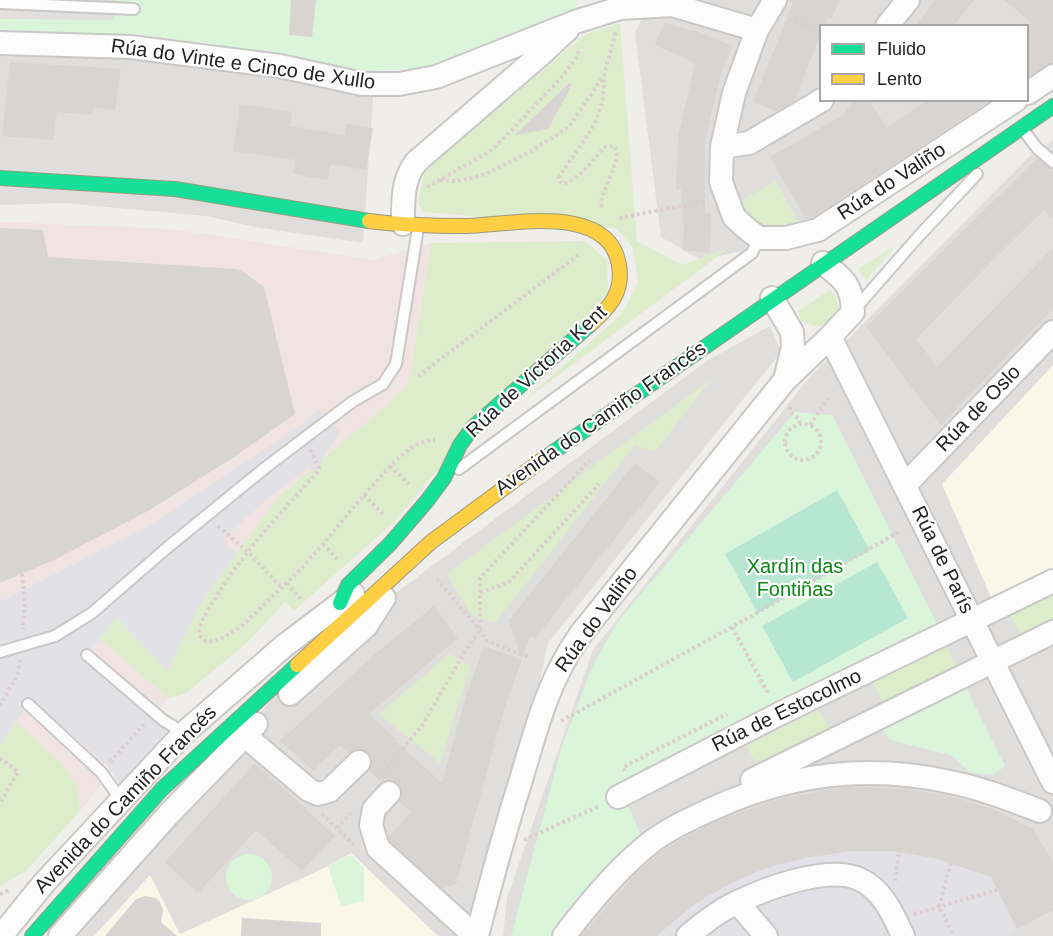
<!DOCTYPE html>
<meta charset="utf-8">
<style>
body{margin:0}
#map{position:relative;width:1053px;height:936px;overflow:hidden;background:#f0eeeb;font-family:Arial,sans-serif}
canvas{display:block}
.legend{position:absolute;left:819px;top:24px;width:210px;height:78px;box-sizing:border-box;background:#fff;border:2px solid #a7a7a7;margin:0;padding:8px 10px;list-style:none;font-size:18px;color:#222}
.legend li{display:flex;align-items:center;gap:12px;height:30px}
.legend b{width:30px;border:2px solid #a7a7a7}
</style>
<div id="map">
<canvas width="1053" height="936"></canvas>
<ul class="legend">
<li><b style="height:8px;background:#16e098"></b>Fluido</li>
<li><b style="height:8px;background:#ffcf43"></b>Lento</li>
</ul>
</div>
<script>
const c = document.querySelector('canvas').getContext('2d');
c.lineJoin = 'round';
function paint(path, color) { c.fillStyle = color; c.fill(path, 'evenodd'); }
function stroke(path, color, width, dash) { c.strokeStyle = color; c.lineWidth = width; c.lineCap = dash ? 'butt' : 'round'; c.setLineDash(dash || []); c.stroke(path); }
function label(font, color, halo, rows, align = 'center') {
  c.font = font + ' Arial,sans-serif'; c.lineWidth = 4.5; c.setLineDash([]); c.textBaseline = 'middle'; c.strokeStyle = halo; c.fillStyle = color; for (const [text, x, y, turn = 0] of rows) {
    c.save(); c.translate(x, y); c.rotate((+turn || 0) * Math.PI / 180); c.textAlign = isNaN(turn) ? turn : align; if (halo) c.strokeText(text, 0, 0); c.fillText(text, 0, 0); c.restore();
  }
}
paint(new Path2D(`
 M651,0H1053V65L1028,82V26H820V100L1001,101L804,237L701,260L661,237L635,33Z
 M0,33L116,35L375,71L363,243L255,227L206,216L62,203L0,205Z
 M1053,140V936H503L507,898L593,650L808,379L1030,156Z
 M770,326L781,352L548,643L484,936H66L306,660L708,360Z`), '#dfdedc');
paint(new Path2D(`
 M0,222L172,229L373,260L431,243L411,371L407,385L388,404L278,497L200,604L168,671L117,618L100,639L168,698L80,811L77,786L64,766L17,722L0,745Z`), '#f1e3e1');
paint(new Path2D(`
 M1053,365V572L993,602L942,484Z
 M351,853L438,936H94L150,875L180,934L318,871Z`), '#f8f7e8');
paint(new Path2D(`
 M620,23L637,241L682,265L729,248L521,403L622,314L638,283L633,248L616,228L424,212L418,203L425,170L586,34Z
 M776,181L801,227C772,227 755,231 741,201Z
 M585,241L607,260L608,294L427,482L396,520L294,611L285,602L247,643L185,694L168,698L100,639L116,618L168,670L200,604L278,497L388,404L407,385L411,371L431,243Z
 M893,247L894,248L866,280L858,269Z
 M830,290C851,311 828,338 801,320L798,311Z
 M711,379L655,452L635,445L495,623L472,616L447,574Z
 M1053,588V628L1024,642L1008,611Z
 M944,643L959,671L886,708L872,681Z
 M449,654L471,666L440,763L379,714Z
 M817,706L832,733L761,773L746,745Z
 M17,722L64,766L77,786L80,811L26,871L0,886V745Z`), '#ddeccb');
paint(new Path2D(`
 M0,0H578L574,14L436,68L375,71L116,35L0,33Z
 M795,412L832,415L938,626L620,787L643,840L591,882L552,936H511L562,746L593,665L619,620Z
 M966,687L1005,766L993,775L969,772L953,756L890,740L882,730Z
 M226 877a23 23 0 1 1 46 0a23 23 0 1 1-46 0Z
 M347,856H352L364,868V901L341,906L328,866Z`), '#daf5da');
paint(new Path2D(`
 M837,490L870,550L758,613L725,554Z
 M877,562L908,618L793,682L762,626Z`), '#b7e6d2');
paint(new Path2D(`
 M0,0H118L113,20L0,19Z`), '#e0dfde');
paint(new Path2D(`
 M319,409L340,432L322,460L316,474L309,467L262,503L223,539L237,553L200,604L168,671L117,618L83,659L170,733L120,785L108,766L31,700L0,745V602L149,526L301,426Z
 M851,851H892L935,858L991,877L1017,929L1003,936H887L885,933L878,936H656L696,903L728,885L763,869L805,858Z`), '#e2e1e5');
paint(new Path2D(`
 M291,0H316L312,37L289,35Z
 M788,0H839L832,19L827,17L824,26H820V35L795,100L776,111L753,102L793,3Z
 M935,0H974L953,26H915Z
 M1004,0H1053V63L1045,65L1028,77V25L1031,22Z
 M664,23L699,32L732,46L721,73L705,139V213H711V232L709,253L682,250L684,232L681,189H676L678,137L695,63L655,45Z
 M10,62L121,69L115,111L93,107L92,115L57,112L53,140L2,136Z
 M569,83L572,85L548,129L515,135Z
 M853,100H869L887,128L927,100H991L813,217L806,219L770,157L843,115Z
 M240,104L292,112L290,126L345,135L346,123L373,128L366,170L330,164L328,180L293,174L295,160L233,151Z
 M1037,158L1053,169V219L1044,210L993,260L916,339L937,367L1053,248V309L941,425L866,327Z
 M0,228L43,230L48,257L237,269L245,273L264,287L295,414L234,457L148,511L54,560L0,583Z
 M635,463L660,482L535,638L530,636L504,710L456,884L442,888L390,841L389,837L411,812L399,801L402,790L399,784L391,780L381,782L369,771L372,759L368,752L363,749H356L349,753L340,745L313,770L280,741L375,654L434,606L458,638L369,714L397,740L395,741L442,783L466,696L484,646L522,660L509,620Z
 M255,763L335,836L302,871L256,830L198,893L165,862Z
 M860,787L907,789L960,799L995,810L1033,829L1053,862V910L1017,929L991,877L935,858L892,851H851L805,858L763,869L728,885L696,903L656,936H581L636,874L658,854L680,840L719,820L775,800L831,789Z
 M145,896L156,898L160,902L163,910L161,922L177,936H105L136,899Z
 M242,918L321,923V936H241Z`), '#d7d4d2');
const lane = new Path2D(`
 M0,3L134,9
 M1024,131L1037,148L1053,162
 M855,309L918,237L977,174
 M459,469L752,253L759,238
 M0,652L55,636L92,613L168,547L265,468L352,402L383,384L396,364L418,228
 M87,655L163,720L184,733
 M28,704L101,772L121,800`);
const street = new Path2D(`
 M775,0L757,30L734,93L722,147L721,182L734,217L747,229L759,238H786L818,230L1016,100
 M887,26L908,0
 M0,43L130,47L280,66L362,84H399L436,77L575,22L620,8L672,5L757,30
 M1028,93L1053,76
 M722,147L749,143L822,100
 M403,224C403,202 402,180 416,162L539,56L567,30
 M772,298L792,332L793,347L785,380
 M830,337L1053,782
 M905,485L1053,332
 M290,694L366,626L384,598
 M244,735L309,790L318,794L329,791L359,762
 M752,780L1053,632
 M389,793L374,809L371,825L378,848L475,936
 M618,797L779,714L1053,581
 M737,902L766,936
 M1,936L44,883L184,733L284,646L353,594
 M60,936L168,815L256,724
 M477,936C491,881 506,827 523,773C538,722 549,680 580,635L785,380L830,337L853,312C852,285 844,279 823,263
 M564,936C589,903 617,869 650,843C669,828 693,818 714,808C789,774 869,764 950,782C981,788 1011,800 1040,811
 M688,936C703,923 720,910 738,902C767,888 828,865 859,879C882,889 893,914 903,936`);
const fast = new Path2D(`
 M0,178L175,189L369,221
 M546,457L1053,106
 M340,603L348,585L390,544L427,501L444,478L460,445L473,427L591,324
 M32,936L162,789L297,665`);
const slow = new Path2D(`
 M369,221C401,225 434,226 466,226C509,225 609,202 619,265C624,292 609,308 591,324
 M297,665L431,542L546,457`);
stroke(lane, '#c9c8c7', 14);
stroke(street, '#c9c8c7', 26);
stroke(fast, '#999a82', 16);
stroke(slow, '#999a82', 16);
stroke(new Path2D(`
 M789,19L820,32
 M440,180L457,181L486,174L528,153L569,127L604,75L616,31
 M427,187L489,152L506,136L563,76L576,58L579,50
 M602,207L601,201L617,158V151L614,146L605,147C593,159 579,180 563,184L560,182L559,178C582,139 605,125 604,76
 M619,218L706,201
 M418,376L581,253
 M790,407V412L799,419L800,424
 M785 442a18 18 0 1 1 36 0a18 18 0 1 1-36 0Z
 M810,425L829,397
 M310,450L319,467L316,474C276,517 229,569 202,621C196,634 201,646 217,640C240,632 260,608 277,592C311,562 338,524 368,491C382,475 396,458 414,446C420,442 428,440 435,440
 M390,466L409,484
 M364,495L383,514
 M218,526L248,552L282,588
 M323,544L339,561
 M22,574L25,601L23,629
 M437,579L480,630L487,641L528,657
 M287,583L302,601
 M480,592L508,583L599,484
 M732,627L769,695
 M0,706L17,676L20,660
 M561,721L732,627L899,532
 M0,758L18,772L0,803
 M110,762L145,723
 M625,771L623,767L727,714
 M383,772L423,724L464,653L480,630V578L590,460
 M322,814L354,844
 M337,828L351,813
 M524,840L599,806
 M951,863L939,907L954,936
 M895,881L899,852
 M0,894L9,890
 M914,914L997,890`), '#dccecd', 4, [3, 3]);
stroke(lane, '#fdfcfc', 10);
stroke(street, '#fdfcfc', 22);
stroke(fast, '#16e098', 14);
stroke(slow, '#ffcf43', 14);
label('20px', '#222', '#fff', [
 ["Rúa do Vinte e Cinco de Xullo",243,65,8],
 ["Rúa do Valiño",892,182,-33],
 ["Rúa de Victoria Kent",537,372,-43],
 ["Rúa de Oslo",979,409,-46],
 ["Avenida do Camiño Francés",601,419,-35],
 ["Rúa de París",942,560,64],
 ["Rúa do Valiño",597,620,-54],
 ["Rúa de Estocolmo",787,711,-26],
 ["Avenida do Camiño Francés",126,800,-46]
]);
label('20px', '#0c8416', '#fff', [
 ["Xardín das",795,567],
 ["Fontiñas",795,590]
]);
</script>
